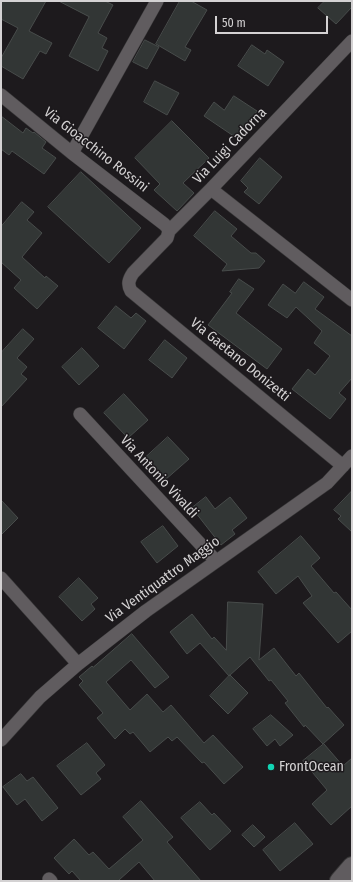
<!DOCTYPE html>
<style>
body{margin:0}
#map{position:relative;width:353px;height:882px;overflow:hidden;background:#1d1a1d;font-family:"Fira Sans Condensed",sans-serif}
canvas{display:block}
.frame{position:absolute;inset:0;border:2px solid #d4d2d3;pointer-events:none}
.scale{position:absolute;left:215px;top:16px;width:113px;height:18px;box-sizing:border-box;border:2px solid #d4d2d3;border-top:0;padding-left:5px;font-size:12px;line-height:14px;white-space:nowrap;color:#d4d2d3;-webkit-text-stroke:3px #1d1a1d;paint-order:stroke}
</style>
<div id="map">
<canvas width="353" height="882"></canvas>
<div class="frame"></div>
<div class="scale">50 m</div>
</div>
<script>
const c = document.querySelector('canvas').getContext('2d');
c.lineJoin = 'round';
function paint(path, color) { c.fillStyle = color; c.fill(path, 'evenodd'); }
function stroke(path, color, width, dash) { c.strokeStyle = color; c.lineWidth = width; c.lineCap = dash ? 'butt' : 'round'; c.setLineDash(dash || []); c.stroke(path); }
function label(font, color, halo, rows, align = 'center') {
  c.font = font + ' "Fira Sans Condensed",sans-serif'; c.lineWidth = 3; c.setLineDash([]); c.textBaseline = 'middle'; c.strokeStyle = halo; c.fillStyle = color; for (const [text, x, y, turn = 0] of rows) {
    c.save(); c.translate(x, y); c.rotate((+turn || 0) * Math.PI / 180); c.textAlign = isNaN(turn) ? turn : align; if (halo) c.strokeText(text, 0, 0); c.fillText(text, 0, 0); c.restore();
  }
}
const building = new Path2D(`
 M1,1H46L29,31L52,43L46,54L40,51L23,79L1,66V58L18,28L1,19Z
 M59,1H105L113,5L98,33L107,38L102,48L108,51L98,71L69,56L89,17Z
 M180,1H191L207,10L185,47L191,50L185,61L156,44Z
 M325,1H352V7L336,24L318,8Z
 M145,40L159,47L147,69L133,62Z
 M252,45L265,54L267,50L284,62L268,86L238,66Z
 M155,81L179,93L167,115L144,102Z
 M234,96L257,111L238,139L204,116L214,102L224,110Z
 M1,116L23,133L26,128L33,133L34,132L46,142L42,148L56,158L44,174L12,151L9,155L1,149Z
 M172,121L209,158L183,183L194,193L177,211L154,190L160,184L135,158Z
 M260,158L282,177L259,204L244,192L248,188L241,181Z
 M81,172L141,228L109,263L48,207Z
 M22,202L34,212L27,220L42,233L22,257L45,278L46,276L58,286L37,309L14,288L21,280L1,262V227Z
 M215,211L237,229L231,236L251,253H256L265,261L259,268L222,271L227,264L194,236Z
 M239,279L254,289L236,313L282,349L267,369L208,325L232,293L230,292Z
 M304,282L324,297L315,309L352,336V378L339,393L346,399L330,419L292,389L308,369L315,375L330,356L314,343L322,331L296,307L287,318L268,305L283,284L295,293Z
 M116,306L131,318L136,313L146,321L124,349L98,328Z
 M23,329L34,339L17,358L27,367L21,374L27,379L1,407V353Z
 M165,340L187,358L172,378L149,360Z
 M82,348L99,366L79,385L62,367Z
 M124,394L148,420L128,438L104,413Z
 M168,437L189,459L165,480L145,458Z
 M352,491V532L338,519L341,516L334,510Z
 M206,497L215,509L230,497L247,518L232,530L235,534L221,545L192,508Z
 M1,500L18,518L1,535Z
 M163,526L178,546L157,563L141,542Z
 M301,536L320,558L311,566L334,593L336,592L352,610V631L338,643L303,603L312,596L298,576L276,594L258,572Z
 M79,578L98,598L91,604L95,609L82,621L59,597Z
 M228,602L263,604L259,660L274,648L296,676L299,673L327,708L328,707L344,725L323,744L305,725L304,727L285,703L288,701L271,680L269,681L250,657L229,676L200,643L187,654L170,632L192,614L212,639L214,637L226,650Z
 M132,634L169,677L155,688L131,660L106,682L130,710L147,694L163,712L171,705L204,743L213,735L243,767L224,784L204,762L202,763L177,737L172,741L168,737L150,752L133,732L130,734L125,729L115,739L97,718L103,713L79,685L83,681L79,677L92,666L93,667Z
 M230,675L248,693L228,714L210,696Z
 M271,715L293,735L280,746L275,739L267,746L253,729Z
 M87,743L105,765L96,773L101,779L81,795L57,766Z
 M324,744L343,766L352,758V806L331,825L312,804L327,790L303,761Z
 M21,774L27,781L33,777L58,808L42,821L25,799L17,805L3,787Z
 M141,801L173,837L167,842L201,881H155L139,862L119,880V881H81L72,871L69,874L54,858L74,839L89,855L93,852L109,869L143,840L123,817Z
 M200,802L212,815L214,813L231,831L210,850L181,818Z
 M295,823L313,844L280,871L263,850Z
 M253,825L265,837L254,847L242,835Z`);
paint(building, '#323635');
stroke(building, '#484c4b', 1);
const street = new Path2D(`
 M1,95L72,153L164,224L167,227L169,231
 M72,153L157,1
 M211,189L352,300
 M80,414L216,561
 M343,466L131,291C127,284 129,279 133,273L167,238L169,231L211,189L352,41
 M1,578L78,664
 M1,740L40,697L78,664L146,611L327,483L352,456
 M49,879L51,881`);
const secondary = new Path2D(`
 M339,881L352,866`);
stroke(street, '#383738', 14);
stroke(secondary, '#383738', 20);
stroke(street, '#605c5f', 13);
stroke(secondary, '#605c5f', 18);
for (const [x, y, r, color] of [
 [271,767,4,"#12d5b4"]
]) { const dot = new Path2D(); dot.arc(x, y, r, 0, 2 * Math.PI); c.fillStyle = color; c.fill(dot); stroke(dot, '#1d1a1d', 1.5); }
label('14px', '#d4d2d3', '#1d1a1d', [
 ["Via Luigi Cadorna",230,146,-46],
 ["Via Gioacchino Rossini",96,150,38],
 ["Via Gaetano Donizetti",240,360,39],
 ["Via Antonio Vivaldi",159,477,47],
 ["Via Ventiquattro Maggio",163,580,-36]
]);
label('14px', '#d4d2d3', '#1d1a1d', [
 ["FrontOcean",279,767]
], 'left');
</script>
